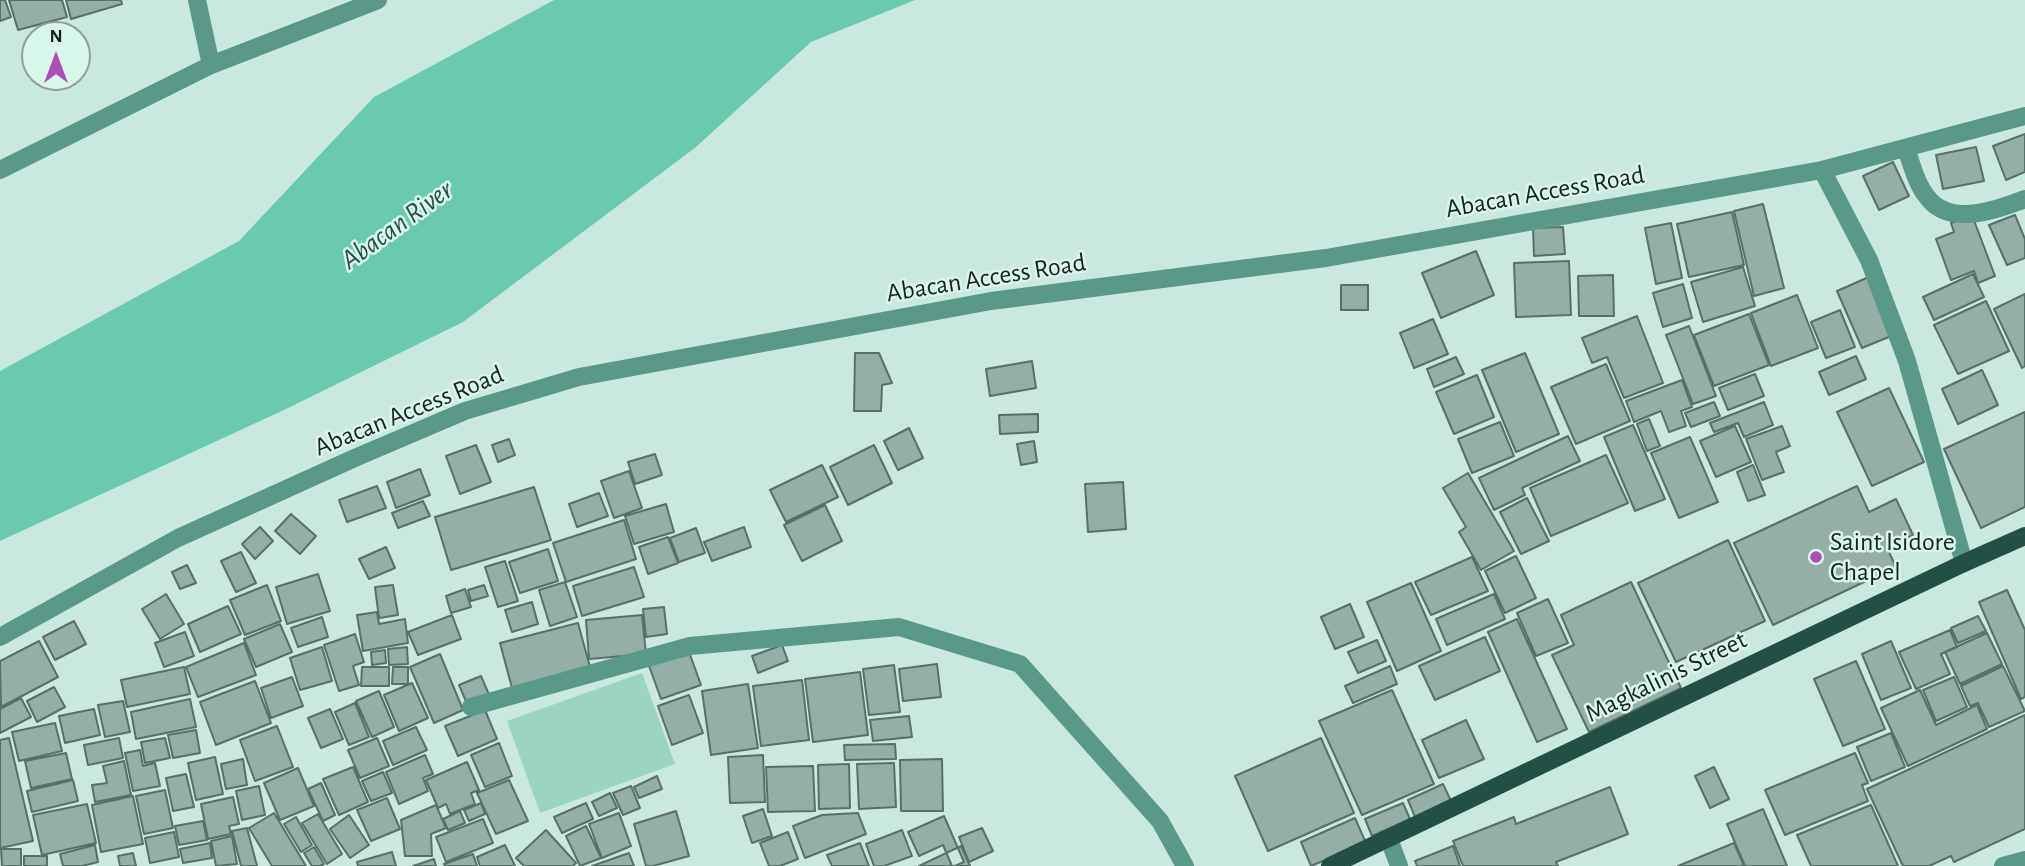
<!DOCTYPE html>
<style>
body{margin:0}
#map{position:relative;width:2025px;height:866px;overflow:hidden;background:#cbe8df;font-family:"Alegreya Sans",sans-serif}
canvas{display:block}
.north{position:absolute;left:21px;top:21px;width:70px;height:70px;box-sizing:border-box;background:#d8f6ec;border:2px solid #8ba19a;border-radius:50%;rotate:0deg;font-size:19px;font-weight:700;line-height:28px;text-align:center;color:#17211e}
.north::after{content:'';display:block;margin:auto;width:24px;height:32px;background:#ad4db6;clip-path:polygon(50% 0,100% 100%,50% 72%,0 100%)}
</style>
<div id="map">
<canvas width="2025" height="866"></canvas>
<div class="north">N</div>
</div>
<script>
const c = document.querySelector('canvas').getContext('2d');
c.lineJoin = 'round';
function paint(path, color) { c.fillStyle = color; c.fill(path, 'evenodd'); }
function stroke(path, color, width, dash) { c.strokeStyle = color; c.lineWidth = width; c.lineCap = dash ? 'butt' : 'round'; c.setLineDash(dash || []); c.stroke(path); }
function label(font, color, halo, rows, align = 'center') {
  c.font = font + ' "Alegreya Sans",sans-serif'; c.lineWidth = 5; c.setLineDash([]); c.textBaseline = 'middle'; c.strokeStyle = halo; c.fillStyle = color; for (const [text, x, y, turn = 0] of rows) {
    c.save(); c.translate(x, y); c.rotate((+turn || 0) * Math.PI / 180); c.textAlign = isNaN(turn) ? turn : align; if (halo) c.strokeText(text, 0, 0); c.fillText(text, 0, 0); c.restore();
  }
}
paint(new Path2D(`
 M642,673L675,764L540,813L507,721Z`), '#9ad5c3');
paint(new Path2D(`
 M554,0H915L811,42L696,147L463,322L284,410L0,541V371L239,241L374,97Z`), '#69cab0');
const building = new Path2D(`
 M0,0H5L11,17L0,21Z
 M9,0H62L67,17L18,30Z
 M66,0H121L122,4L71,19Z
 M2025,134V172L2006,180L1993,146Z
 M1976,147L1984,181L1943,189L1936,155Z
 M1893,162L1909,196L1879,210L1863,176Z
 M1763,204L1784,288L1754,296L1734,211Z
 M1732,212L1744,265L1689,277L1677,224Z
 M1972,215L1995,276L1978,283L1974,271L1951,280L1936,239L1954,232L1951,223Z
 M2015,215L2025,239V258L2007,265L1989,225Z
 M1671,223L1682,278L1656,284L1645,228Z
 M1563,227L1565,254L1534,256L1533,228Z
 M1476,251L1494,295L1441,318L1422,273Z
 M1569,261L1571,315L1516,317L1514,263Z
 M1743,267L1755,306L1703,322L1691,282Z
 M1973,274L1984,297L1934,320L1923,297Z
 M1613,275L1614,316H1579L1578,276Z
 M1871,276L1896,334L1862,348L1837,291Z
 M1683,284L1692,318L1663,327L1653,293Z
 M1341,285H1368V310H1341Z
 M2025,294V366L2022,368L1994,309Z
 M1797,295L1818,348L1771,366L1751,313Z
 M1986,301L2009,351L1958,374L1934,325Z
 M1840,310L1855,347L1826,358L1811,322Z
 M1749,314L1769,365L1714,386L1694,335Z
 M1637,316L1663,383L1624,398L1607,357L1592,363L1582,338Z
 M1433,319L1448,354L1414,368L1400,333Z
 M1689,326L1716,396L1693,404L1666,335Z
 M855,353H879L892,383L882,385L881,411H854Z
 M1525,353L1559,434L1516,452L1482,370Z
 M1856,356L1866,379L1829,395L1819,372Z
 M1456,357L1464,374L1434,387L1427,369Z
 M1032,361L1036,388L990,396L986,369Z
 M1606,364L1630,421L1576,444L1551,387Z
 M1982,370L1998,405L1958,424L1942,389Z
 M1755,374L1764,396L1728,410L1719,388Z
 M1477,375L1494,417L1454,434L1436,392Z
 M1682,380L1692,407L1681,411L1686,426L1669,432L1661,411L1634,422L1626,401Z
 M1889,388L1924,462L1872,486L1837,412Z
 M1714,402L1720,416L1691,427L1685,413Z
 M1764,402L1773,425L1744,437L1738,423L1714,432L1710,423Z
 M2025,412V507L1981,528L1944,449Z
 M1038,414V432L1000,434L999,415Z
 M1649,419L1660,446L1647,451L1637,424Z
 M1500,422L1514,456L1472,473L1458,439Z
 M1633,425L1665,499L1635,511L1604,437Z
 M1735,426L1751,462L1716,477L1700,441Z
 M1782,426L1790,446L1776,452L1784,472L1762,480L1746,439Z
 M909,428L923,458L898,470L884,441Z
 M1568,436L1580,461L1522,488L1525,495L1494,510L1479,478Z
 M1690,437L1718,502L1679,518L1651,453Z
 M509,439L515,455L498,462L492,445Z
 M1034,441L1037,462L1021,465L1017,444Z
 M476,445L491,482L460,494L446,456Z
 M874,445L892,483L848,505L830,467Z
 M655,454L662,475L635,484L628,462Z
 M1606,455L1628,503L1551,536L1530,488Z
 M822,465L838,497L786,522L770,490Z
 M1753,465L1765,495L1748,501L1737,472Z
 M420,469L430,495L396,508L387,482Z
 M629,471L642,508L614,518L601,481Z
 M1468,473L1514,551L1481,570L1459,532L1466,527L1443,488Z
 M1123,482L1126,529L1088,532L1085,484Z
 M377,486L386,508L347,522L339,500Z
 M1857,486L1869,512L1896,499L1913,535L1887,548L1896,567L1773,625L1734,543Z
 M534,487L551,540L451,570L435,517Z
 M599,493L608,516L577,527L569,504Z
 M1527,498L1549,541L1521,554L1500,512Z
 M423,501L430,516L398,528L392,513Z
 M666,504L674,532L634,544L625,516Z
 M825,505L842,541L802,561L784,525Z
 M291,514L316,536L300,554L275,531Z
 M624,520L636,559L566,582L553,543Z
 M260,527L273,541L255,559L242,544Z
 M744,527L751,547L712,561L704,542Z
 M696,528L705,553L679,562L670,538Z
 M668,537L678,563L648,574L639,547Z
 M1728,540L1765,621L1676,662L1638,583Z
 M386,547L395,568L369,579L359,559Z
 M548,549L558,581L520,593L509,562Z
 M241,552L256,583L236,592L221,561Z
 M1516,556L1536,598L1505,613L1485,571Z
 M1472,557L1488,591L1431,615L1415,582Z
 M505,561L518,601L498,607L485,567Z
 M187,565L196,583L180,589L172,572Z
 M634,567L644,597L582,616L573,586Z
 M318,574L330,611L287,624L276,587Z
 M565,582L577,617L550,626L539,590Z
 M1631,582L1681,688L1589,732L1552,655L1574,645L1561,615Z
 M1411,583L1441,651L1397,671L1367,602Z
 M267,585L281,621L245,635L230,600Z
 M393,585L398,615L379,618L375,587Z
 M484,585L488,596L471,601L468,590Z
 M465,589L471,607L451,613L446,596Z
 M2007,590L2025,630V697L2021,699L1979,602Z
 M166,594L184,624L160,639L142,609Z
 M1494,594L1505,619L1447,645L1436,619Z
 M1548,599L1568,643L1536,656L1517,613Z
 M532,602L538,624L512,632L505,610Z
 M1350,604L1364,637L1335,649L1321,617Z
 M228,606L241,634L200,652L188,624Z
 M664,607L667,634L646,637L643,609Z
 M377,612L379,624L405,619L408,643L363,651L357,615Z
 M452,615L461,639L418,655L408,632Z
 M642,615L646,654L589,659L586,620Z
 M1978,616L1986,631L1958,643L1951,628Z
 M322,617L328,637L298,647L291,628Z
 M1517,619L1567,729L1537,742L1488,632Z
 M74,621L86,644L55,660L43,637Z
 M578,623L590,667L512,688L500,643Z
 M280,624L292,652L256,667L244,639Z
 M1950,630L1957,647L1941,654L1950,674L1916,689L1899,652Z
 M185,632L194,656L164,667L155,643Z
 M1987,633L2002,664L1960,684L1945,652Z
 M355,634L364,662L353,666L359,685L339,691L324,645Z
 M1485,637L1500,671L1435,700L1419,666Z
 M1377,640L1386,661L1358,673L1348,652Z
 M39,641L58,677L1,707L0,661Z
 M1891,641L1911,688L1881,700L1862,654Z
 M244,643L256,675L198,697L186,667Z
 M782,645L788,661L758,673L752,656Z
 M322,647L332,681L300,690L290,658Z
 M407,647L408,664L389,665L388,649Z
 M688,649L701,685L661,699L648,663Z
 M385,650L386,663L372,665L371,652Z
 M440,654L463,710L434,723L410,667Z
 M1856,661L1885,729L1843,746L1814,679Z
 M937,664L941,697L903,701L899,669Z
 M894,665L900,712L869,715L863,669Z
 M1390,666L1397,684L1353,703L1345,686Z
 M2003,666L2025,711L1989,727L1978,703L1970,706L1961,686Z
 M184,667L190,694L127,707L121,680Z
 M362,667H389V686H361Z
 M393,667H408V684H392Z
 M860,672L868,735L813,742L805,679Z
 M481,676L490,697L468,706L459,685Z
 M292,677L303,706L271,718L261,688Z
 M1954,677L1967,707L1936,721L1923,690Z
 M802,680L809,740L761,746L753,686Z
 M255,681L271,723L216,745L200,702Z
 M412,683L428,718L399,731L384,695Z
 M748,684L758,748L711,755L702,691Z
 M54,687L65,707L37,722L27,701Z
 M1392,690L1434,784L1362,815L1319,721Z
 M1920,690L1936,725L1977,705L1987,729L1908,766L1881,708Z
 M379,691L394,727L372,737L356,701Z
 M689,695L703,733L672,745L658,706Z
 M21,698L31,717L0,733V709Z
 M190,699L196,727L136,739L131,712Z
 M123,701L130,732L105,737L98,705Z
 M355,703L369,737L349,745L335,712Z
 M94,709L100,735L65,743L59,716Z
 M330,709L343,739L321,748L308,718Z
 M485,710L497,739L458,756L445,726Z
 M2025,715V829L1954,862L1951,856L1929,866H1903L1867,789Z
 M909,716L912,737L873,741L870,720Z
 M1466,720L1484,759L1439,778L1422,740Z
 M55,723L62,751L19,761L12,732Z
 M277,726L293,767L255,781L240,740Z
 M416,727L427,750L393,765L383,741Z
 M196,730L200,753L173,758L168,735Z
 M1891,733L1905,767L1871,781L1857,747Z
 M9,738L33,841L0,848V740Z
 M119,738L123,758L88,765L84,745Z
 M165,738L170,758L145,763L141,742Z
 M377,738L389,766L360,778L348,750Z
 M1321,738L1354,813L1268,851L1235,776Z
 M499,743L512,776L485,787L471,755Z
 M895,744L896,759L845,760L844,745Z
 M140,750L143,766L155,763L160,786L133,791L125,753Z
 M66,753L72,779L31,788L25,761Z
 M1855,753L1868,783L1862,785L1868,801L1785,835L1765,790Z
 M425,755L433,774L423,778L428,791L399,804L386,772Z
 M763,755L765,802L730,803L728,757Z
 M215,757L223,794L196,800L188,763Z
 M243,759L247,785L226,789L221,764Z
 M942,759L943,811H901L900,760Z
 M124,761L131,795L95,802L92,785L107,783L103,766Z
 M467,762L479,790L471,793L475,804L450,814L446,804L438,808L426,780Z
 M894,763L896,807L859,809L857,764Z
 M849,764L850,808L819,809L818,765Z
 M813,766L815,811L768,812L766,767Z
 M353,767L368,802L339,815L323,779Z
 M1714,767L1729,799L1710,808L1695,776Z
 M298,768L314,806L280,820L264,783Z
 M383,772L392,793L371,801L362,781Z
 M186,774L194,807L173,811L166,778Z
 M657,776L662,789L639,798L634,787Z
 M73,780L78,801L32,812L27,791Z
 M509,780L528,821L496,834L477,793Z
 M321,783L335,815L323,821L308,789Z
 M1443,784L1451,801L1415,817L1408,800Z
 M259,786L265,815L242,820L236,791Z
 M631,786L640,808L623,815L613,793Z
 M1610,787L1628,834L1556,862L1558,866H1463L1453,841L1514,817L1516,824Z
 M165,790L173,828L144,834L136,796Z
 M610,793L617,808L599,816L592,802Z
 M133,796L143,844L101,852L92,805Z
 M233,797L239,824L229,826L231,834L208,839L201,804Z
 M387,798L400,829L371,841L357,810Z
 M481,803L485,814L469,821L464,810Z
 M586,803L593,819L562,833L554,817Z
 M1403,803L1410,819L1372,836L1365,819Z
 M87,804L96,843L42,855L33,815Z
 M436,805L446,828L431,834L432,856H405L401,820Z
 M1871,805L1898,866H1811L1797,835Z
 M763,809L772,836L752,843L743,816Z
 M1763,809L1787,866H1745L1727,824Z
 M460,811L465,823L448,830L443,819Z
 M676,811L689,856L653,866H646L634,824Z
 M274,813L306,866H272L249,828Z
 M619,813L631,846L602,858L589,824Z
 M858,813L866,834L805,858L793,826L822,815Z
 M318,814L342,854L327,864L302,823Z
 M349,815L369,845L350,858L330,829Z
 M944,816L964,862L955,866H952L943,845L919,856L908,832Z
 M296,817L312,845L301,852L284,824Z
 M1355,818L1366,843L1311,866L1301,842Z
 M483,819L493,843L446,862L436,837Z
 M203,821L207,840L179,845L175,826Z
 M586,826L601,858L580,866L566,836Z
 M247,828L257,866H241L232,831Z
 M982,828L993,851L969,862L959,837Z
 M546,830L576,863L573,866H524L516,858Z
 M902,830L912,856L884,866H874L866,844Z
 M174,832L179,857L150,863L145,838Z
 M788,832L798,859L780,866H769L760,843Z
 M232,836L237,864L216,866L211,841Z
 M210,843L212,858L183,863L180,849Z
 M860,843L869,866H832L827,855Z
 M1734,843L1744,866H1678Z
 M95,845L98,862L82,866H63L60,854Z
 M505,845L515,866H480L477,857Z
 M961,846L970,866H919Z
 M1453,846L1460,866H1417L1415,861Z
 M314,847L324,864L320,866H312L304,853Z
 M1,849H21V866H2Z
 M392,852L396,866H358L357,862Z
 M133,853L136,866H120L118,856Z
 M629,853L634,866H592Z
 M473,854L477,866H445L444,864Z
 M24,856H47V866H24Z
 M434,859L436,866H413Z`);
paint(building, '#94afa6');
stroke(building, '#577169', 2);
stroke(new Path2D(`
 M197,0L211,65
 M1906,148C1912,165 1916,184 1928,198C1950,227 1997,210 2025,199
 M0,170L211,65L378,0
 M1822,170L1869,260L1907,361L1964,563
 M0,637L178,538L357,457L465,411L579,377L991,301L1326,258L1822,170L2025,116
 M471,707L690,646L899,627L1020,664L1160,821L1185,866
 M1389,839L1399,866
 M2003,866L2025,860`), '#599988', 18);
stroke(new Path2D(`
 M1330,866L1964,563L2025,536`), '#225044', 18);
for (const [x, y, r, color] of [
 [1816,557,7,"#ad4db6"]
]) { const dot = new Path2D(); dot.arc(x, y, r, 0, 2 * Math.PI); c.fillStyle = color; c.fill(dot); stroke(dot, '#d8f6ec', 2.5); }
label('26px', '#17211e', '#d8f6ec', [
 ["Abacan Access Road",1545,192,-10],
 ["Abacan Access Road",986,278,-9],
 ["Abacan Access Road",409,411,-22],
 ["Magkalinis Street",1666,677,-26]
]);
label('26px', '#17211e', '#d8f6ec', [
 ["Saint Isidore",1830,542],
 ["Chapel",1830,572]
], 'left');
label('italic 28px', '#244f43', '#d8f6ec', [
 ["Abacan River",397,225,-36]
]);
</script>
